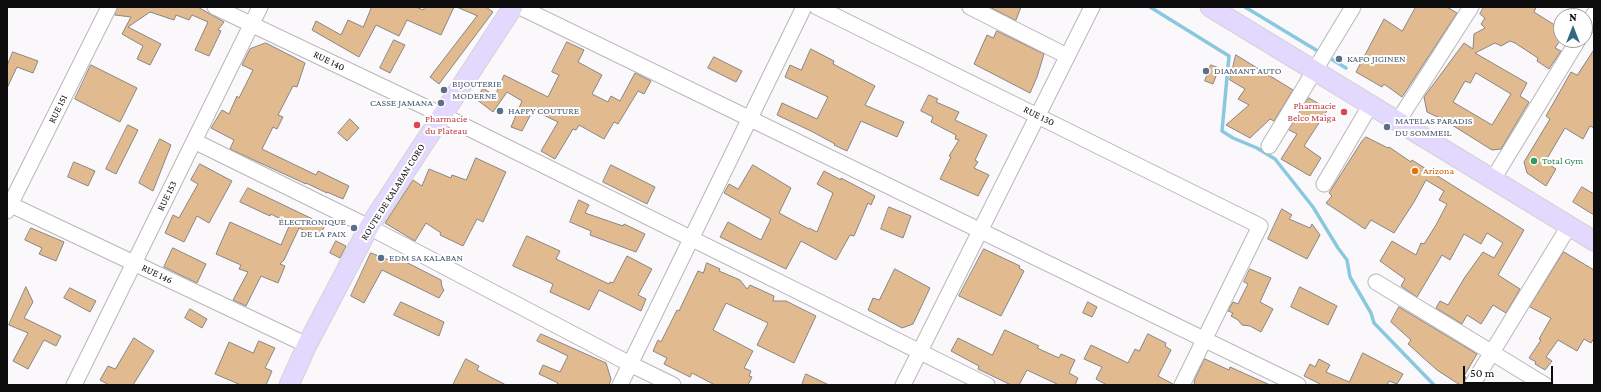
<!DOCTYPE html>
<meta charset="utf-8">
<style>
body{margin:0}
#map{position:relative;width:1601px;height:392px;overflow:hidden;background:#fbf8fc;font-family:"Crimson Pro",serif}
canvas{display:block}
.frame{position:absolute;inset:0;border:8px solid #0d0c0d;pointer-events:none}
.north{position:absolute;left:1553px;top:8px;width:40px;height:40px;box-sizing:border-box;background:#fff;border:1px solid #9e9e9e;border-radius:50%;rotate:0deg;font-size:11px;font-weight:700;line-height:16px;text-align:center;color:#0d0c0d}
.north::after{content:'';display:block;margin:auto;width:14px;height:18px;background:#336784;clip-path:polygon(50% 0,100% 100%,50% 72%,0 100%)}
.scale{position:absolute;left:1463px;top:366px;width:90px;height:18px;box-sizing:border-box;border:2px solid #0d0c0d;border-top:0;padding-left:5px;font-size:12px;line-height:14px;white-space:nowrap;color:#0d0c0d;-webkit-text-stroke:3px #fff;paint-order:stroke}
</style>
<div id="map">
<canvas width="1601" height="392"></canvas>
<div class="frame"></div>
<div class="north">N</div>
<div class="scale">50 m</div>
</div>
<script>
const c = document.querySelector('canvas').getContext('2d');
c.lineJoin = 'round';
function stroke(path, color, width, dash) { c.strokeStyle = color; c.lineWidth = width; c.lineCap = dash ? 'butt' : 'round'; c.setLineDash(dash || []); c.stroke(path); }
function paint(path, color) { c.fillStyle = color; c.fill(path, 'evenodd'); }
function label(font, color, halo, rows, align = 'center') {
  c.font = font + ' "Crimson Pro",serif'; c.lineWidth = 4; c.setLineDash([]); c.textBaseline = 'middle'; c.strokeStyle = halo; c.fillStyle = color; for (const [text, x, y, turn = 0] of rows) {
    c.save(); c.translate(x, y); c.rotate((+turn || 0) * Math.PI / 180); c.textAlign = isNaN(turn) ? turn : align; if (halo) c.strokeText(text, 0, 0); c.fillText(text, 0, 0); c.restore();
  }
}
stroke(new Path2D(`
 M1150,7L1229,56L1222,131L1233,138L1257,148L1275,159L1313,207L1338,248L1347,260L1350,277L1371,313L1374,323L1434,385
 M1245,7L1321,53
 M1328,57L1346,68`), '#89c9e0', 3.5);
const building = new Path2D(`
 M118,7H198L224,22L218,30L221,31L209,56L195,50L208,22L192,15L189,20L176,15L174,20L150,12L128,27L161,44L150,65L137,59L143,46L122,34L131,17L115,15Z
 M372,7H416L423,10L425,7H454L441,35L407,20L399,36L376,25L359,57L312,30L316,21L341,35L348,20L363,27Z
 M457,7H486L493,12L439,84L430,77L477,16Z
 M990,7H1021L1016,20Z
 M1416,7H1447L1457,13L1402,97L1384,84L1382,87L1356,72L1384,19L1402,31Z
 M1484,7H1536L1534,12L1561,29V39L1555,48L1561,51L1549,69L1537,61L1538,58L1515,43L1510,41L1501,46L1495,43L1475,53L1527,83L1520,96L1529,102L1501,149L1492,150L1444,120L1427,112L1424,97L1464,43L1473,49L1474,34L1485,28L1481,24L1485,18L1480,14ZM1476,73L1511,94L1492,125L1453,102L1465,81L1470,83Z
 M997,31L1044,54L1037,77L1030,93L974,64L987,35L993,38Z
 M394,40L405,45L390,73L380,68Z
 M567,42L584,50L578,62L602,75L592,94L608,102L611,96L620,101L635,73L651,81L644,94L638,91L618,124L614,122L604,139L579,125L576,130L573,129L555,159L541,151L558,122L533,110L522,131L511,127L522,101L507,92L493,112L476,99L483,88L495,96L504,75L548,97L559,75L552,72Z
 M266,43L305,63L297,87L293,86L278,115L283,117L277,129L273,127L262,149L316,175L318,171L349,186L343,199L327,192V193L306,183V184L230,149L234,140L211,128L222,110L229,114L237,96L239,98L253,70L242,65L250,49Z
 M811,49L834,61L833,64L875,86L865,105L904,122L897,137L861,121L847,151L834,145L835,144L811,131L777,115L782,103L817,119L828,97L785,77L790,65L801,70Z
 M1594,50V128L1590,126L1583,139L1565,128L1545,162L1556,169L1546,186L1527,173L1524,162L1550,119L1546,116L1571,72L1577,75Z
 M13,52L38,61L33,73L17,67L7,88V66Z
 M1236,55L1293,90L1274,121L1270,119L1250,138L1226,125L1249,105L1238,99L1245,89L1230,80Z
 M714,57L742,71L736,82L708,68Z
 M91,65L137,88L120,122L75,99Z
 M1211,65L1219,68L1213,84L1205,81Z
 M929,95L938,99L936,102L959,112L955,120L987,135L975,160L978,162L974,168L989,175L978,196L940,179L951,157L949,156L959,140L955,139L956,135L931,122L933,117L921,111Z
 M1309,98L1328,109L1304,146L1321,158L1310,176L1281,159L1297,134L1289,130Z
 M350,119L359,128L347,141L338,133Z
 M128,125L138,130L116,174L106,169Z
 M1366,137L1388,148L1389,147L1411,162L1412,160L1524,230L1498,275L1520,289L1506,313L1493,305L1481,324L1467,315L1462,324L1436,308L1440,301L1448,305L1465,277L1483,252L1494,258L1503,243L1487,233L1481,244L1464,234L1450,260L1442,255L1417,297L1401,286L1405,279L1380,261L1392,241L1416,255L1421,243L1424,244L1436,225L1447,204L1439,200L1444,191L1426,180L1414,202L1394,233L1371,220L1365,229L1326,203L1332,196L1329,193L1362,141Z
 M160,139L171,145L153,191L139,183Z
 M476,158L506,172L483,222L477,219L463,246L440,235L441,233L426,223L415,241L385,223L413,180L422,186L429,169L451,178L452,175L466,180Z
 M74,162L95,171L88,186L68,177Z
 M200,164L232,181L209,223L197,216L184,242L165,233L173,215L179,218L198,184L191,180Z
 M611,165L655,187L647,204L603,182Z
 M753,165L791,188L779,213L809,229V228L817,232L833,193L817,184L824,171L841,180V178L875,196L871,205L868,203L854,236L850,235L836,260L801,241L786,269L720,237L728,222L761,240L771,219L724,193L729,184L738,189Z
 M1582,187L1594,194V215L1573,202Z
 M248,188L325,225L319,238L299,228L284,260L280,264L285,266L278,283L261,276L246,306L233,300L248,272L239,269L241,265L216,254L230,222L281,245L290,224L271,214L270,216L240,202Z
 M579,200L589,205L585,213L623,226L624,224L645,234L636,252L590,235L591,231L570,222Z
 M889,207L911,216L903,238L881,229Z
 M1282,209L1292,215L1289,219L1310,228L1312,224L1320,235L1307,259L1268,239Z
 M31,228L64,242L56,261L39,254L42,248L25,240Z
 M527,236L560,251L556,259L609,284L610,282L613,283L627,256L652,269L638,295L646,299L641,311L599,290L589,310L550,292L553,284L513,266Z
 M336,241L346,246L340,258L330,253Z
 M173,248L206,264L197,283L164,267Z
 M984,249L1020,266L1019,268L1024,271L1001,316L959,296Z
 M1564,252L1594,270V338L1591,343L1584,339L1577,351L1558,340L1546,357L1552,361L1545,370L1535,364L1536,362L1529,358L1541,340L1539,339L1551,318L1530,307Z
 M371,253L394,262L398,258L441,280L442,287L444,290L439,298L382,270L364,303L351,296Z
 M707,263L720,269L719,271L740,280L747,289L750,285L774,296L773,301H786L816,316L794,363L757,345L768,323L726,303L713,330L753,351L744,368L751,371L749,376L752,377L748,385H715L692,373L690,377L664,364L667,358L653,351L658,340L661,342L677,310L679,311L698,271L703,273Z
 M895,269L930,288L913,324L902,328L868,310L873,298L879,300Z
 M1250,269L1271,278L1260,302L1273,309L1261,332L1250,326L1242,325L1238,320L1231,316L1233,313L1228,311L1233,302L1238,304L1248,284L1244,282Z
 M26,287L33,302L24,318L61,336L56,346L44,340L28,369L13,361L28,333L9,325Z
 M1300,287L1337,306L1328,325L1291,307Z
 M70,288L96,301L90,312L64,298Z
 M401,302L444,322L439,336L394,315Z
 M1088,302L1097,307L1092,317L1083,313Z
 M1399,307L1477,354L1464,376L1466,377L1463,385H1460L1437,370L1408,344L1411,340L1391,322Z
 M190,309L207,319L202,328L185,318Z
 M1005,330L1039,346L1037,348L1059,358L1061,354L1075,360L1069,373L1078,378L1075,385H1059L1027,370L1019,385H1011L978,369L979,366L951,351L958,338L992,355Z
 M541,334L606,363L611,379L609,385H556L558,383L539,374L543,365L560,372L568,356L537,341Z
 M1148,334L1166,343L1165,346L1171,350L1158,376L1173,384V385H1107L1096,379L1102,367L1084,359L1091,345L1128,363L1135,349L1139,351Z
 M134,338L154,351L133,385H109L100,380L108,366L115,369Z
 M259,341L275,348L265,368L272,371L266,385H241L215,374L229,342L253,353Z
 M1363,353L1403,374L1397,384L1389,381L1387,385H1322L1304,376L1310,364L1315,367L1319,359L1330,365L1326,372L1349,382Z
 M466,359L479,366L477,370L506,385H453Z
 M1205,359L1229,370L1230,367L1270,385H1194L1195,379Z
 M806,374L829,385H802Z`);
paint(building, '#e1bb8f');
stroke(building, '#888582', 1);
const minor = new Path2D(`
 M215,7L442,115L987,385
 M520,7L1298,385
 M817,7L1260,226L1182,385
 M970,7L1067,56
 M1585,29L1594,14
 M1398,121L1471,7
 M194,141L369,227L630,364L673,385
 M1269,146L1353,7
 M1493,179L1578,40
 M1324,184L1371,104
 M7,203L307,345
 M7,211L109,7
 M1376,282L1545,385
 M74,385L260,7
 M620,385L804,7
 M903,385L1092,7
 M1472,385L1569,226`);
const major = new Path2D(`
 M1210,7L1594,241
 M289,385L307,345L369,227L513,7`);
stroke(minor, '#b9b6ba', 17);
stroke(major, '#d3d3d3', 21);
stroke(minor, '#fff', 15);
stroke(major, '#e3d8fe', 19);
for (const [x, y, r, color] of [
 [1339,59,4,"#5c6f8a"],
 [1206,71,4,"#5c6f8a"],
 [444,90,4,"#5c6f8a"],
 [441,103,4,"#5c6f8a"],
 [500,111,4,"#5c6f8a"],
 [1344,112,4,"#e0444e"],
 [417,125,4,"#e0444e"],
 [1387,127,4,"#5c6f8a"],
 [1534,161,4,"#2e9e5b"],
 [1415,171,4,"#e8710a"],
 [354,228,4,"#5c6f8a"],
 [381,258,4,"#5c6f8a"]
]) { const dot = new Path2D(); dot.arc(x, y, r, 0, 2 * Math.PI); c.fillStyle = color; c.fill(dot); stroke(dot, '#fff', 1.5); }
label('10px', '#4e5e75', '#fff', [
 ["KAFO JIGINEN",1347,59],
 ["DIAMANT AUTO",1214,71],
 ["BIJOUTERIE",452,84],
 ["MODERNE",452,96],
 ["CASSE JAMANA",433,103,"right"],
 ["HAPPY COUTURE",508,111],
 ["MATELAS PARADIS",1395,121],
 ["DU SOMMEIL",1395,133],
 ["ÉLECTRONIQUE",346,222,"right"],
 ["DE LA PAIX",346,234,"right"],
 ["EDM SA KALABAN",389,258]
], 'left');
label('10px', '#0d0c0d', '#fff', [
 ["RUE 140",329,61,26],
 ["RUE 151",58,109,-64],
 ["RUE 130",1039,116,26],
 ["ROUTE DE KALABAN CORO",393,192,-58],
 ["RUE 153",167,196,-64],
 ["RUE 146",157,274,25]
]);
label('10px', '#be3a42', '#fff', [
 ["Pharmacie",1336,106],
 ["Belco Maiga",1336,118],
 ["Pharmacie",425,119,"left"],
 ["du Plateau",425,131,"left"]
], 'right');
label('10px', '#27864d', '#fff', [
 ["Total Gym",1542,161]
], 'left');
label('10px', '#c56008', '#fff', [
 ["Arizona",1423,171]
], 'left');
</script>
